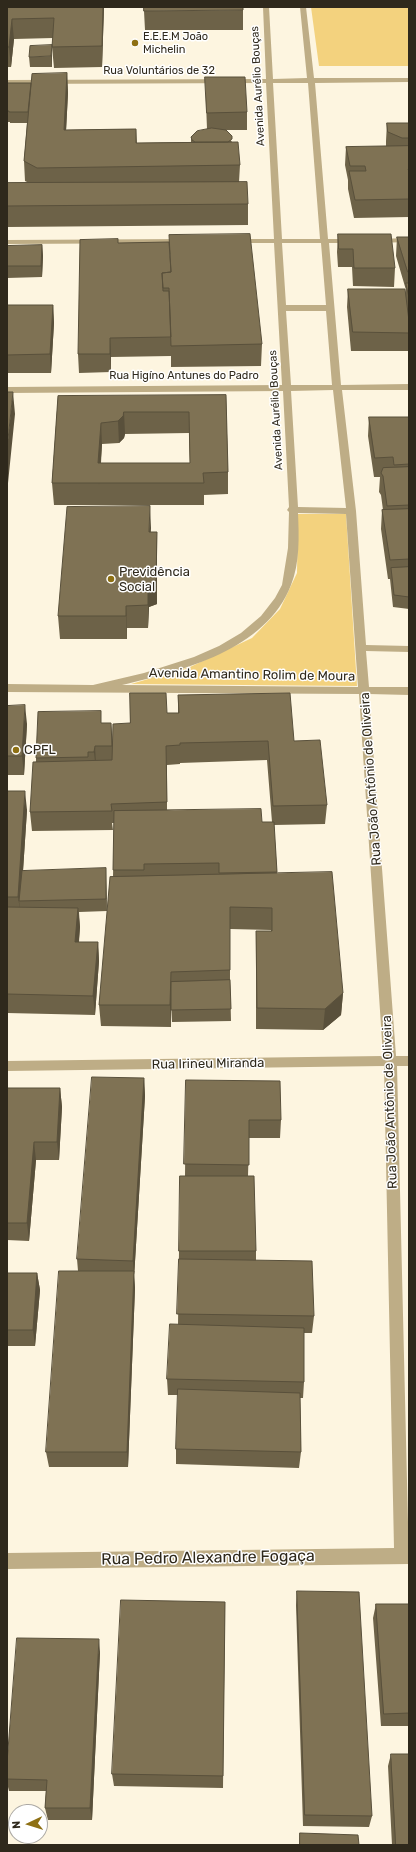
<!DOCTYPE html>
<meta charset="utf-8">
<style>
body{margin:0}
#map{position:relative;width:416px;height:1852px;overflow:hidden;background:#fdf5e0;font-family:Rubik,sans-serif}
canvas{display:block}
.frame{position:absolute;inset:0;border:8px solid #2f291c;pointer-events:none}
.north{position:absolute;left:8px;top:1804px;width:40px;height:40px;box-sizing:border-box;background:#fff;border:1px solid #aca9a4;border-radius:50%;rotate:266deg;font-size:11px;font-weight:700;line-height:16px;text-align:center;color:#2f291c}
.north::after{content:'';display:block;margin:auto;width:14px;height:18px;background:#8e7014;clip-path:polygon(50% 0,100% 100%,50% 72%,0 100%)}
</style>
<div id="map">
<canvas width="416" height="1852"></canvas>
<div class="frame"></div>
<div class="north">N</div>
</div>
<script>
const c = document.querySelector('canvas').getContext('2d');
c.lineJoin = 'round';
function paint(path, color) { c.fillStyle = color; c.fill(path, 'evenodd'); }
function stroke(path, color, width, dash) { c.strokeStyle = color; c.lineWidth = width; c.lineCap = dash ? 'butt' : 'round'; c.setLineDash(dash || []); c.stroke(path); }
function label(font, color, halo, rows, align = 'center') {
  c.font = font + ' Rubik,sans-serif'; c.lineWidth = 3; c.setLineDash([]); c.textBaseline = 'middle'; c.strokeStyle = halo; c.fillStyle = color; for (const [text, x, y, turn = 0] of rows) {
    c.save(); c.translate(x, y); c.rotate((+turn || 0) * Math.PI / 180); c.textAlign = isNaN(turn) ? turn : align; if (halo) c.strokeText(text, 0, 0); c.fillText(text, 0, 0); c.restore();
  }
}
paint(new Path2D(`
 M311,7H409V66H319Z
 M298,514H346L357,686L131,684L190,667L252,638L280,609L297,573Z`), '#f3d27e');
paint(new Path2D(`
 M263,7H269L273,79L307,78L300,7H306L314,78H409V82L315,83L328,239H354L358,241L354,243H329L341,385L409,384V390H342L356,511L366,645L409,646V652L366,651L369,687H409V695L369,694L396,1056H409V1066H397L409,1564L7,1569V1553L394,1548L384,1066L7,1071V1061L383,1056L359,694L7,692V684L93,685L144,673L194,657L219,646L241,633L261,616L275,598L282,585L288,548L289,512L287,510L289,507L283,391L7,393V387L282,385L274,243H234L230,241L234,239H274L266,83L7,84V80L266,79ZM273,83H308L320,239H282ZM282,243H321L326,305H286ZM286,311H326L332,385H291ZM333,390L346,508L298,507L291,391ZM298,513L346,514L358,687L122,685C182,671 266,650 291,585C300,563 299,536 298,513Z
 M409,238V242L376,243L372,241L376,239Z
 M186,239L190,241L189,243L7,244V240Z`), '#bead86');
paint(new Path2D(`
 M7,7H104L102,67L54,68L52,47L53,38L14,39L11,67H7Z
 M243,10V30H145L144,11Z
 M52,56V67H30L29,57Z
 M67,73L68,93L66,130L136,129L137,143L191,142V137L207,129L205,77L247,112V130H224L232,142L240,165L239,182L248,204V225L7,227V183H29L25,181L24,161L27,123H10V122H7V83H31Z
 M387,123H409V217L354,218L348,189V180L345,165L346,147L386,146V141Z
 M338,234L395,268L394,287L353,286L352,267H338L337,252Z
 M397,237H409V351H351L347,307L348,289L405,294L406,290L396,256Z
 M118,239V243L262,344L261,366L171,367V356L111,357V372L79,373L78,354Z
 M42,245L43,256L42,277L7,278V246Z
 M7,305H53L54,323L51,373H7Z
 M226,395L228,472V494L204,495V505H54L52,483L58,396ZM189,433L190,463H101L102,444L119,443L124,438L125,434Z
 M369,417H409V609L393,607L390,579H388L381,529L382,510H383L381,495L379,492L380,477H374L368,436Z
 M151,532L157,554V604L149,607L148,628H127V639H60L58,616Z
 M178,695L294,741L327,805L325,824L274,825L277,873L343,993L341,1015L323,1030L256,1029V931H271V930L230,929V980L231,1021L172,1022L171,1004V1027L101,1026L99,1005L113,877L114,823H112L113,830L32,831L30,812L36,761V758L111,723L112,742L130,723L167,713H178ZM267,760L272,822H262L167,810V765L180,764V763Z
 M7,706L27,724L24,775H7Z
 M7,791L27,810L23,871L106,868L107,911L79,912L80,927L79,942H98L99,961L95,1015L7,1013Z
 M144,1078L145,1096L134,1278L135,1288L128,1467H49L46,1452L78,1271L77,1259Z
 M186,1080L281,1120L280,1138H249L248,1176L256,1251V1261L314,1316L312,1333H304V1382L303,1398H300L301,1452L299,1468L176,1464V1449L178,1395H168L167,1379L178,1325L179,1251L185,1176Z
 M7,1088H60L62,1107L59,1160H36L29,1241L7,1240Z
 M7,1273H37L40,1290L35,1346H7Z
 M297,1591L372,1816L369,1827L303,1826L296,1605Z
 M225,1602L223,1788L114,1786L112,1774Z
 M376,1604H409V1726H381L373,1618Z
 M100,1652L92,1820H48L45,1808L46,1791H9L7,1783V1763Z
 M391,1754L409,1845H392L388,1766Z
 M300,1833L359,1845H299Z`), '#6d6248');
paint(new Path2D(`
 M103,7H104L102,67V46Z
 M12,19L14,39L11,67L9,47Z
 M52,45V67L51,56Z
 M67,73L68,93L65,151L64,130Z
 M42,245L43,256L42,277L41,266Z
 M53,305L54,323L51,373L50,354Z
 M110,338L111,357V372L110,354Z
 M13,392L15,414L7,493V449Z
 M124,412L125,434L124,438L119,443L118,421Z
 M101,423L102,444L99,485L98,463Z
 M150,506L151,528L150,554L149,532Z
 M157,532V604L149,607L148,628V585Z
 M126,606L127,628V639L126,616Z
 M25,705L27,724L24,775L22,756Z
 M95,746L96,765V771L94,752Z
 M25,791L27,810L21,901H19L21,916L18,897Z
 M106,868V880L107,911L106,899Z
 M78,908L80,927L77,961L75,942Z
 M98,942L99,961L95,1015L93,996Z
 M171,993V1027L170,1005Z
 M343,993L341,1015L323,1030L325,1009Z
 M144,1078L145,1096L134,1278L133,1261Z
 M60,1088L62,1107L59,1160L57,1142Z
 M34,1142L36,1160L29,1241L27,1223Z
 M134,1271L135,1288L128,1467L127,1452Z
 M37,1273L40,1290L35,1346L33,1330Z
 M99,1639L100,1652L92,1820L90,1808Z`), '#59503b');
const building = new Path2D(`
 M7,7H103L102,46L52,47L54,18L12,19L9,47H7Z
 M144,7H243V10L144,11Z
 M52,45L51,56L29,57L30,46Z
 M67,73L64,130L136,129V143L238,142L240,165L37,168L24,161L32,74Z
 M205,77H245L247,112L207,113Z
 M7,83H31L28,112H9V111H7Z
 M387,123H409V138H402L388,132Z
 M212,128L226,130L232,136V139L228,142H195L192,140L191,137L197,131Z
 M409,146V169H408L409,171V199L355,200L349,171H366L365,166H350L346,147Z
 M247,182L248,204L7,206V183Z
 M250,234L262,344L171,346L169,288H163L162,273L171,272L169,235Z
 M338,234H391L395,268H354L353,249H339Z
 M397,237H409V272H408Z
 M118,239V243L169,242L171,272L162,273L163,291H169L171,337L110,338V354H78L80,240Z
 M42,245L41,266H7V246Z
 M406,283H409V297Z
 M348,289H405L409,321V333L353,332Z
 M7,305H53L50,354L7,355Z
 M7,392H13L7,449Z
 M226,395L228,472L203,473L204,483H52L58,396ZM124,412H189L190,463H98L101,423L118,421L123,416Z
 M369,417H409V464L394,465L393,457L375,458Z
 M409,467V505L387,506L383,476L381,473L383,468Z
 M150,506L149,532H157L156,581L148,585V605L126,606V616H58L67,507Z
 M409,509V559L390,560L382,510Z
 M409,567V597L394,595L391,568Z
 M130,693H166L167,713H179L178,695L290,693L294,741L320,740L327,805L273,806L268,741L180,743V745L166,746L167,802L111,804L112,811L30,812L33,762L112,760L113,724L130,723Z
 M25,705L22,756H7V706Z
 M101,711V723H111L112,746H95L94,752H88V757L36,758L38,712Z
 M7,791H25L18,897H7Z
 M261,809L262,822H274L277,872L219,873V863L144,864V870H113L114,811Z
 M106,868V899L19,901L22,871Z
 M332,872L343,993L325,1009L257,1008L256,931H272V908L230,907V970L171,972L170,1005H99L110,877Z
 M7,907L78,908L75,942H98L93,996L7,994Z
 M230,980L231,1009L171,1010V982Z
 M92,1077L144,1078L133,1261L77,1259Z
 M186,1080L280,1081L281,1120H249V1165L184,1164Z
 M7,1088H60L57,1142H34L27,1223H7Z
 M180,1176H254L256,1251H179Z
 M179,1259L312,1261L314,1316L177,1314Z
 M59,1271H134L127,1452H46Z
 M7,1273H37L33,1330H7Z
 M170,1324L304,1328V1382L167,1379Z
 M178,1389L300,1393L301,1452L176,1449Z
 M297,1591L359,1592L372,1816L305,1815Z
 M121,1600L225,1602L223,1776L112,1774Z
 M376,1604H409V1713L384,1714Z
 M17,1638L99,1639L90,1808H45L47,1780L7,1779V1763Z
 M391,1754H409V1845H396Z
 M300,1833L358,1835L359,1845H300Z`);
paint(building, '#7f7254');
stroke(building, '#59503b', 1);
for (const [x, y, r, color] of [
 [135,43,4,"#8e7014"],
 [111,579,4,"#8e7014"],
 [16,750,4,"#8e7014"]
]) { const dot = new Path2D(); dot.arc(x, y, r, 0, 2 * Math.PI); c.fillStyle = color; c.fill(dot); stroke(dot, '#fff', 1.5); }
label('11px', '#2f291c', '#fff', [
 ["E.E.E.M João",143,37],
 ["Michelin",143,50]
], 'left');
label('11px', '#2f291c', '#fff', [
 ["Rua Voluntários de 32",159,71],
 ["Avenida Aurélio Bouças",258,86,-93],
 ["Rua Higíno Antunes do Padro",184,376],
 ["Avenida Aurélio Bouças",276,410,-93]
]);
label('13px', '#2f291c', '#fff', [
 ["Previdência",119,572],
 ["Social",119,587],
 ["CPFL",24,750]
], 'left');
label('13px', '#2f291c', '#fff', [
 ["Avenida Amantino Rolim de Moura",252,675,1],
 ["Rua João Antônio de Oliveira",371,779,-94],
 ["Rua Irineu Miranda",208,1064,-1],
 ["Rua João Antônio de Oliveira",390,1102,-92]
]);
label('16px', '#2f291c', '#fff', [
 ["Rua Pedro Alexandre Fogaça",208,1558,-1]
]);
</script>
